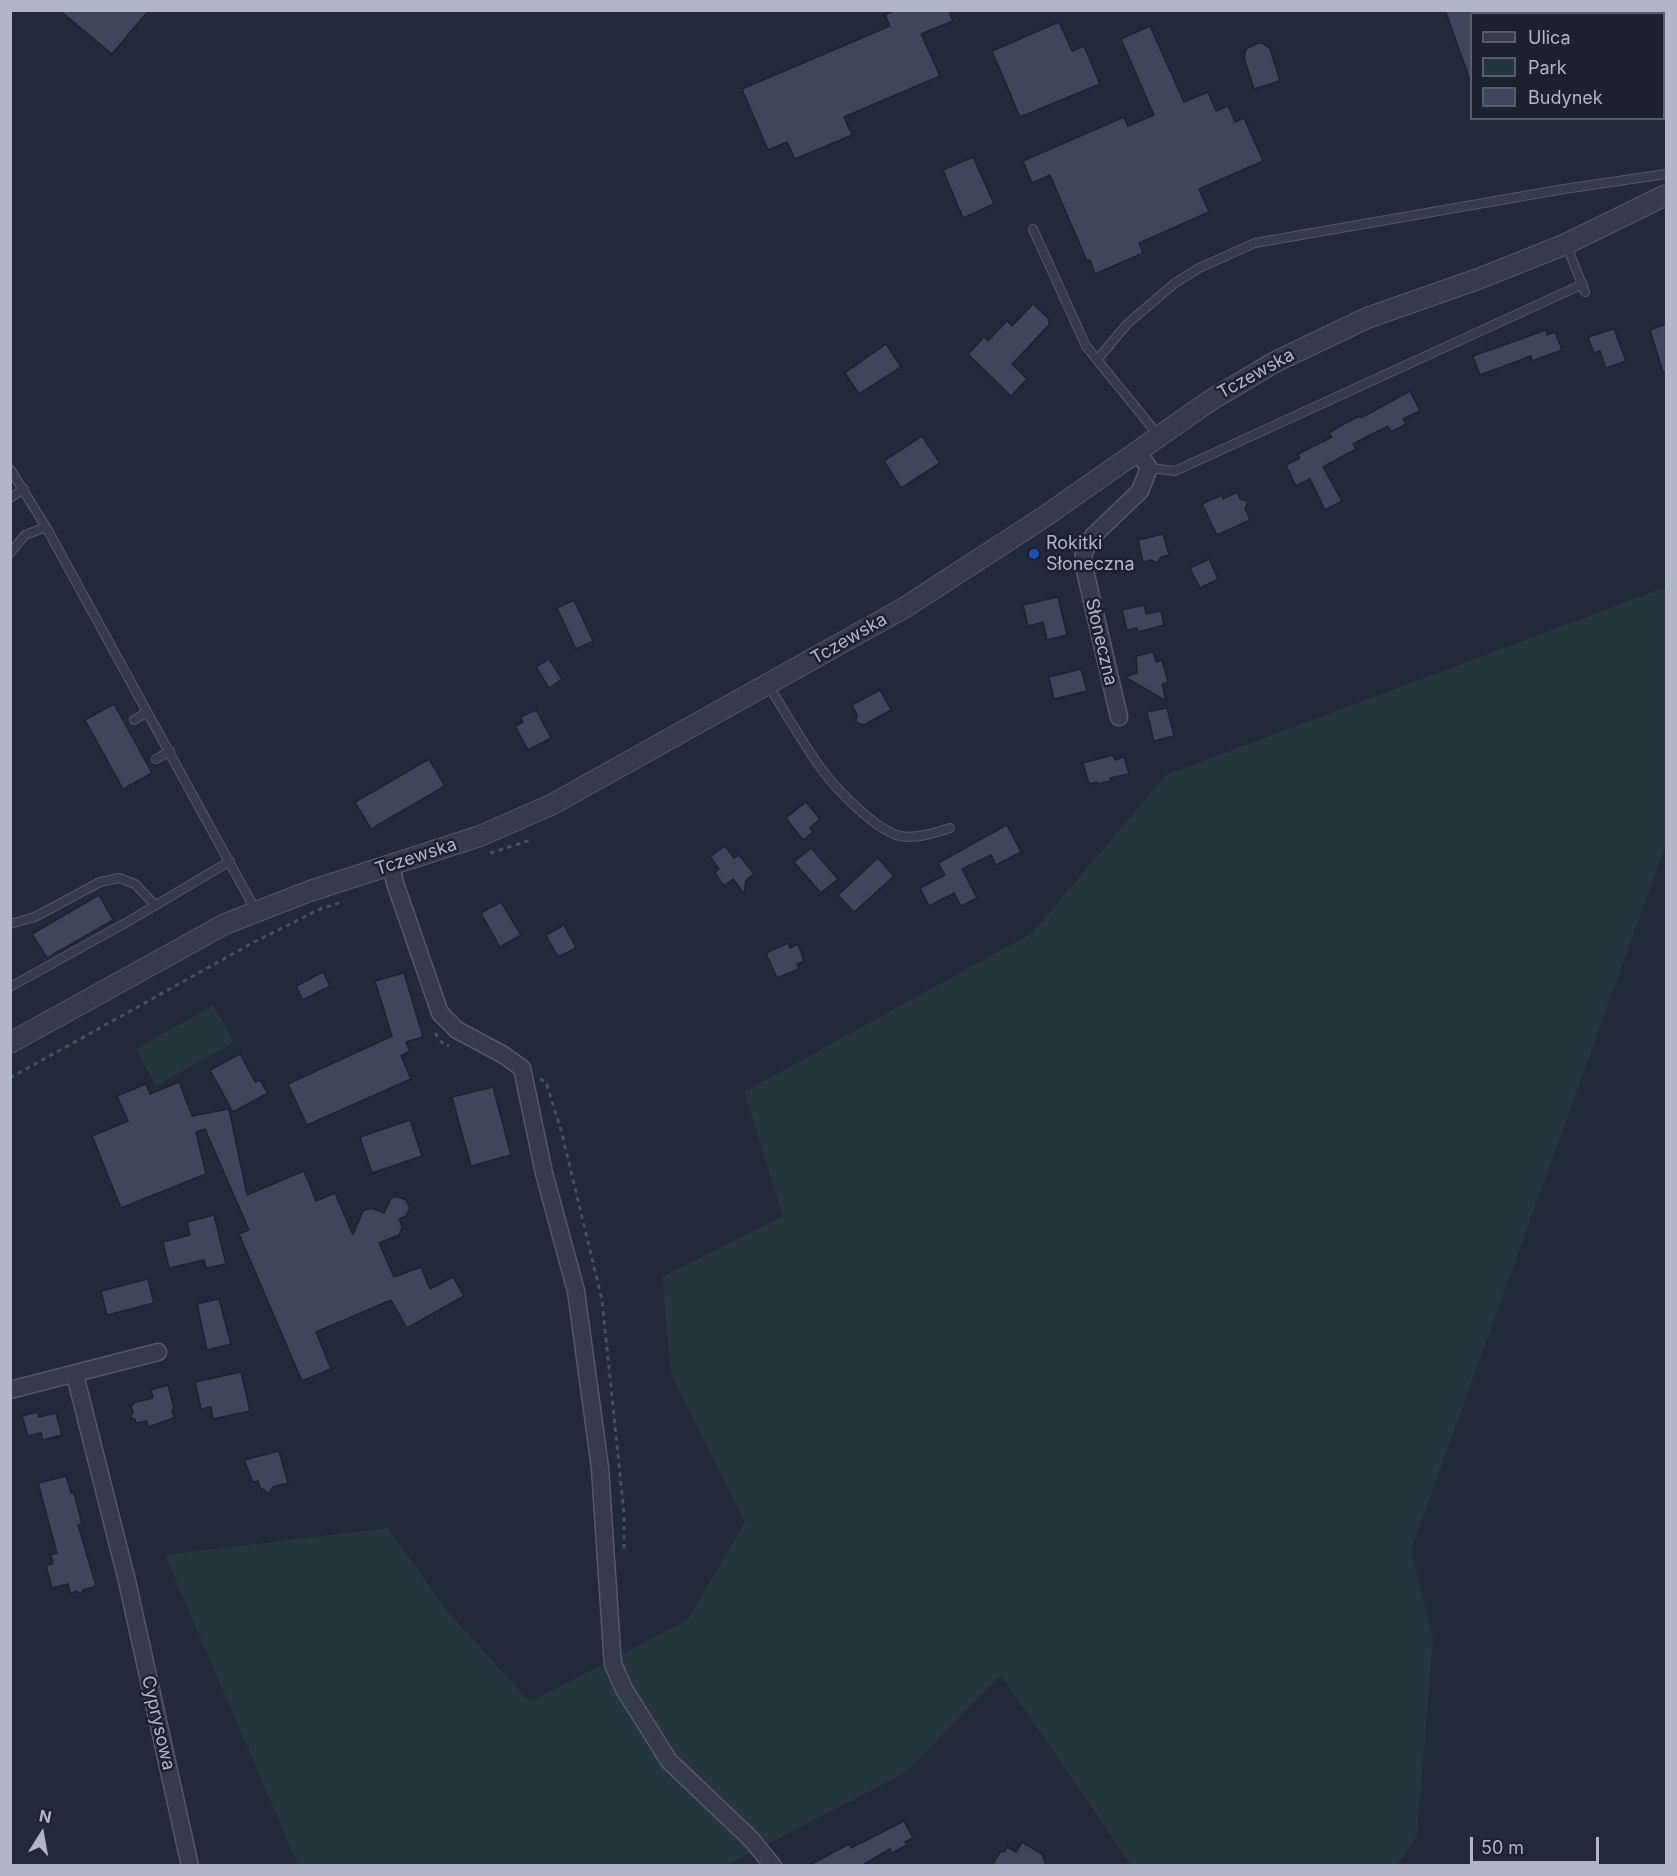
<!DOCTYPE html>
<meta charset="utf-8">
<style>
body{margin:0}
#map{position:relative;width:1677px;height:1876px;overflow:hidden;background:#222939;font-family:Inter,sans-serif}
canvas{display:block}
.frame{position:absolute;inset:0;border:12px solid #b0b6c6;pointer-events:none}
.legend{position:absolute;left:1470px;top:12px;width:195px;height:108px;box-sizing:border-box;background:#1b212e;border:2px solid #575d6b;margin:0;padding:8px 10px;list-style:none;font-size:18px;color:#b0b6c6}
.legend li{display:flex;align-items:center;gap:12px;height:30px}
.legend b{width:30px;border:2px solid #575d6b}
.north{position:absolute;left:12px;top:1804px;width:60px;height:60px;-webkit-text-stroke:4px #1b212e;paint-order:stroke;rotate:11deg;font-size:16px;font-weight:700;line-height:24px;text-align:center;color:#b0b6c6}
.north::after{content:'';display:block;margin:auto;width:21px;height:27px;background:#b0b6c6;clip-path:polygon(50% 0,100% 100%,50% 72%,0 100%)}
.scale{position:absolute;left:1470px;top:1837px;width:129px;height:27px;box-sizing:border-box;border:3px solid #b0b6c6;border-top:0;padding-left:8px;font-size:18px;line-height:21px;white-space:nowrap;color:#b0b6c6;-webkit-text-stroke:4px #1b212e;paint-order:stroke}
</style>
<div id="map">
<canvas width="1677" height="1876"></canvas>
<div class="frame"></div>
<ul class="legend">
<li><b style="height:8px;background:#353b4a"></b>Ulica</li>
<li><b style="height:16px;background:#25373c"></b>Park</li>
<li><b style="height:16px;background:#3e4759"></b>Budynek</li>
</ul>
<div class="north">N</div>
<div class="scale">50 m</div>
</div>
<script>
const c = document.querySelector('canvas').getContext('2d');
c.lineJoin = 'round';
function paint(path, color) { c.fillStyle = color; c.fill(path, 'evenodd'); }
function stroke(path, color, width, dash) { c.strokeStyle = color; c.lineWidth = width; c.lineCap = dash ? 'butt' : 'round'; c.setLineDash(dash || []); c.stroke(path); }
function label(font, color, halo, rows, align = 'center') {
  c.font = font + ' Inter,sans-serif'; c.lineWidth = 5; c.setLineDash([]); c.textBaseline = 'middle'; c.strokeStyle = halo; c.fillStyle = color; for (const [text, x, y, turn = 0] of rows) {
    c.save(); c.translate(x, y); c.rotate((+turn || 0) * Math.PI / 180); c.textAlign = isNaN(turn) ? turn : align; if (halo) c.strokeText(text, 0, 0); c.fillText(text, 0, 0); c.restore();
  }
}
paint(new Path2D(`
 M1666,587V844L1411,1550L1433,1638L1417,1836L1397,1865H1131L1001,1675L905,1773L727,1865H298L165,1555L388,1528L448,1612L530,1702L687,1620L745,1522L671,1374L662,1277L783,1216L744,1092L1032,933L1166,775Z
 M213,1005L234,1042L156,1086L136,1049Z`), '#25373c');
const building = new Path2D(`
 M59,10H149L112,54Z
 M896,10H948L953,21L921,34L940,76L844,117L852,135L795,159L787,142L768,150L742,89L890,26L885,15Z
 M1445,10H1472V80H1470Z
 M1059,22L1072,51L1084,46L1100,84L1020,117L992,51Z
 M1150,26L1184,102L1208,92L1216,111L1228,106L1235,122L1244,118L1263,161L1199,189L1209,212L1139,243L1143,253L1095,274L1090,260L1087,261L1050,175L1032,183L1023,161L1124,117L1128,126L1154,115L1121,39Z
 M1258,43H1262L1270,49L1280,81L1254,89L1244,58L1246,49Z
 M973,157L994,204L963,218L943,170Z
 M1033,304L1049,319V325L1012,364L1027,379L1011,396L968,354L984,337L988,341L1007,321L1012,326Z
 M1666,324V372H1663L1650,330Z
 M1614,329L1626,361L1606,368L1600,351L1594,353L1588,337Z
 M1546,330L1547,335L1555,332L1562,350L1532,361L1531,356L1480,375L1473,356Z
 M886,344L901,367L859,394L845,373Z
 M1410,391L1420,411L1403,419L1406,424L1391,432L1388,426L1353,444L1356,449L1323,467L1342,501L1325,510L1310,479L1296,486L1286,465L1300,458L1298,454L1332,437L1329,433L1342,425L1360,416L1361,418Z
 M922,436L940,463L901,488L884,461Z
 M1237,492L1240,499L1248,502L1245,509L1250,520L1217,535L1202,504L1222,495L1223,499Z
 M1163,534L1169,555L1161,557L1157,563L1151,560L1143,562L1138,540Z
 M1209,559L1218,579L1200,588L1190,568Z
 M1058,597L1067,635L1047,640L1043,622L1028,626L1023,605Z
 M574,600L593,641L576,649L557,608Z
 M1144,605L1146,614L1161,611L1164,625L1138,632L1137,628L1127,630L1122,610Z
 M1153,652L1156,662L1162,660L1168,682L1162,684L1166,701L1125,677L1137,673L1136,656Z
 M549,659L562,679L549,688L536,667Z
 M1081,669L1087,691L1054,699L1049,677Z
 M880,690L891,710L864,725L856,722L857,715L852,705Z
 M114,704L152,773L123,789L85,720Z
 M1167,708L1174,736L1154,741L1147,712Z
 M536,710L551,738L528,750L515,726L523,722L521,717Z
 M1113,755L1115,760L1124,757L1129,774L1110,778V781L1098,784L1097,782L1089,784L1083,763Z
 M429,759L445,786L371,829L355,802Z
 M806,802L820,819L810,828L813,832L803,840L786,818Z
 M1007,825L1021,852L996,865L991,855L962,869L977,898L961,906L954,893L929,906L920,888L945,875L938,863Z
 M725,846L734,858L739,855L754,874L746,880L744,894L733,879L724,886L715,873L719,869L710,857Z
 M811,848L838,879L821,893L794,862Z
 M878,858L894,876L854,912L838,895Z
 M99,895L113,920L47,958L32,934Z
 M501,902L521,935L500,947L481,913Z
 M564,925L576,948L558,957L546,935Z
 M788,943L790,948L798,944L804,961L797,964L799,969L777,978L766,953Z
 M323,972L330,986L303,1000L296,986Z
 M404,973L423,1037L406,1042L410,1051L401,1056L411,1079L307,1125L288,1084L392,1036L375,981Z
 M240,1054L255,1082L260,1080L268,1093L233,1112L210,1070Z
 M179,1082L192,1116L229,1109L247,1195L304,1171L316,1201L335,1193L353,1235L363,1211L371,1208L384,1213L391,1198L398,1197L406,1200L410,1208L406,1216L399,1219L402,1227L399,1235L379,1243L394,1277L421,1267L430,1289L453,1277L464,1296L407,1328L391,1300L316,1332L331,1369L302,1381L239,1234L249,1230L205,1129L196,1132L206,1174L121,1208L92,1136L128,1121L117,1096L146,1084L150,1094Z
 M493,1087L511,1155L471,1166L452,1097Z
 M410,1120L422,1156L372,1173L360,1137Z
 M214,1215L226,1264L206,1268L204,1260L169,1268L163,1242L190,1235L187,1222Z
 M148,1279L154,1303L107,1315L101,1291Z
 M219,1299L231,1344L207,1350L197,1304Z
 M241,1372L250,1411L213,1419L211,1407L201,1409L195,1382Z
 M168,1385L174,1409L172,1410L174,1418L148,1427L147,1421L136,1423L135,1420L130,1417L133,1412L131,1406L136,1402L153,1398L151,1390Z
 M37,1412L39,1417L56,1413L62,1435L43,1440L41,1433L28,1436L22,1416Z
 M279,1451L288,1483L273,1487L269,1493L260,1488L258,1481L253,1482L244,1460Z
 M66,1476L71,1493H74L82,1524L78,1525L96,1586L83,1590L81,1594L77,1591L70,1593L68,1584L52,1588L46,1565L53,1564L51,1555L57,1553L38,1483Z
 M904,1821L913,1838L905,1842L907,1845L892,1853L890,1849L861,1866H808L849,1844L851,1848Z
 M1022,1842L1042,1854L1046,1866H992L1000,1852H1004L1007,1847L1016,1852Z`);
paint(building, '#3e4759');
stroke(building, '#1d2331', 1.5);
const service = new Path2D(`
 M1033,229L1086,346L1158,435
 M1566,244L1585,292
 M1098,359L1127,324L1175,283L1199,268L1255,243L1564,189L1666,174
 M1149,468L1175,471L1583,284
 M10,469L46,527L256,911
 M10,498L24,489
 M10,553L25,535L46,527
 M768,685C786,713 803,744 823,771C837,790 877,831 900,836C916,839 935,833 950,828
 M134,720L147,712
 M156,759L170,751
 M10,924L35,917L100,882L119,878L135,884L155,905
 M10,987L129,921L230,861`);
const minor = new Path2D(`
 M1119,717L1083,562L1084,552L1093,536L1140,491L1149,468L1137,451
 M391,865L395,883L440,1013L457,1030L502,1054L522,1068L544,1173L576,1291L600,1468L612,1652L613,1664L624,1689L669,1761L751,1839L773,1866
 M75,1375L127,1581L190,1866
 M10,1390L158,1352`);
const tertiary = new Path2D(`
 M10,1043L225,924L310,891L480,836L551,805L904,608L1041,519L1211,400L1275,362L1367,318L1478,279L1566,244L1666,195`);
stroke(service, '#535968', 10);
stroke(minor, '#535968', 19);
stroke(tertiary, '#535968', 22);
stroke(new Path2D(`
 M490,853L531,840
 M435,1033L443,1044L449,1046
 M10,1078L256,941L318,910L344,901
 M540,1079L546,1082L561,1130L602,1300L624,1513V1549`), '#43545a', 3, [4.5, 4.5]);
stroke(service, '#353b4a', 8);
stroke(minor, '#353b4a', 16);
stroke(tertiary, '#353b4a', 20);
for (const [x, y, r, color] of [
 [1034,554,6,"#1a4fb4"]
]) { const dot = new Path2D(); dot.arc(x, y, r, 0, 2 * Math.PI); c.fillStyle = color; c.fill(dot); stroke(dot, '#1b212e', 2); }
label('18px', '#b0b6c6', '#1b212e', [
 ["Tczewska",1256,374,-29],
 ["Tczewska",849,639,-30],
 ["Słoneczna",1101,642,77],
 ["Tczewska",416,857,-18],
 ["Cyprysowa",158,1723,77]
]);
label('18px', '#b0b6c6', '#1b212e', [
 ["Rokitki",1046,544],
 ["Słoneczna",1046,565]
], 'left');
</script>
